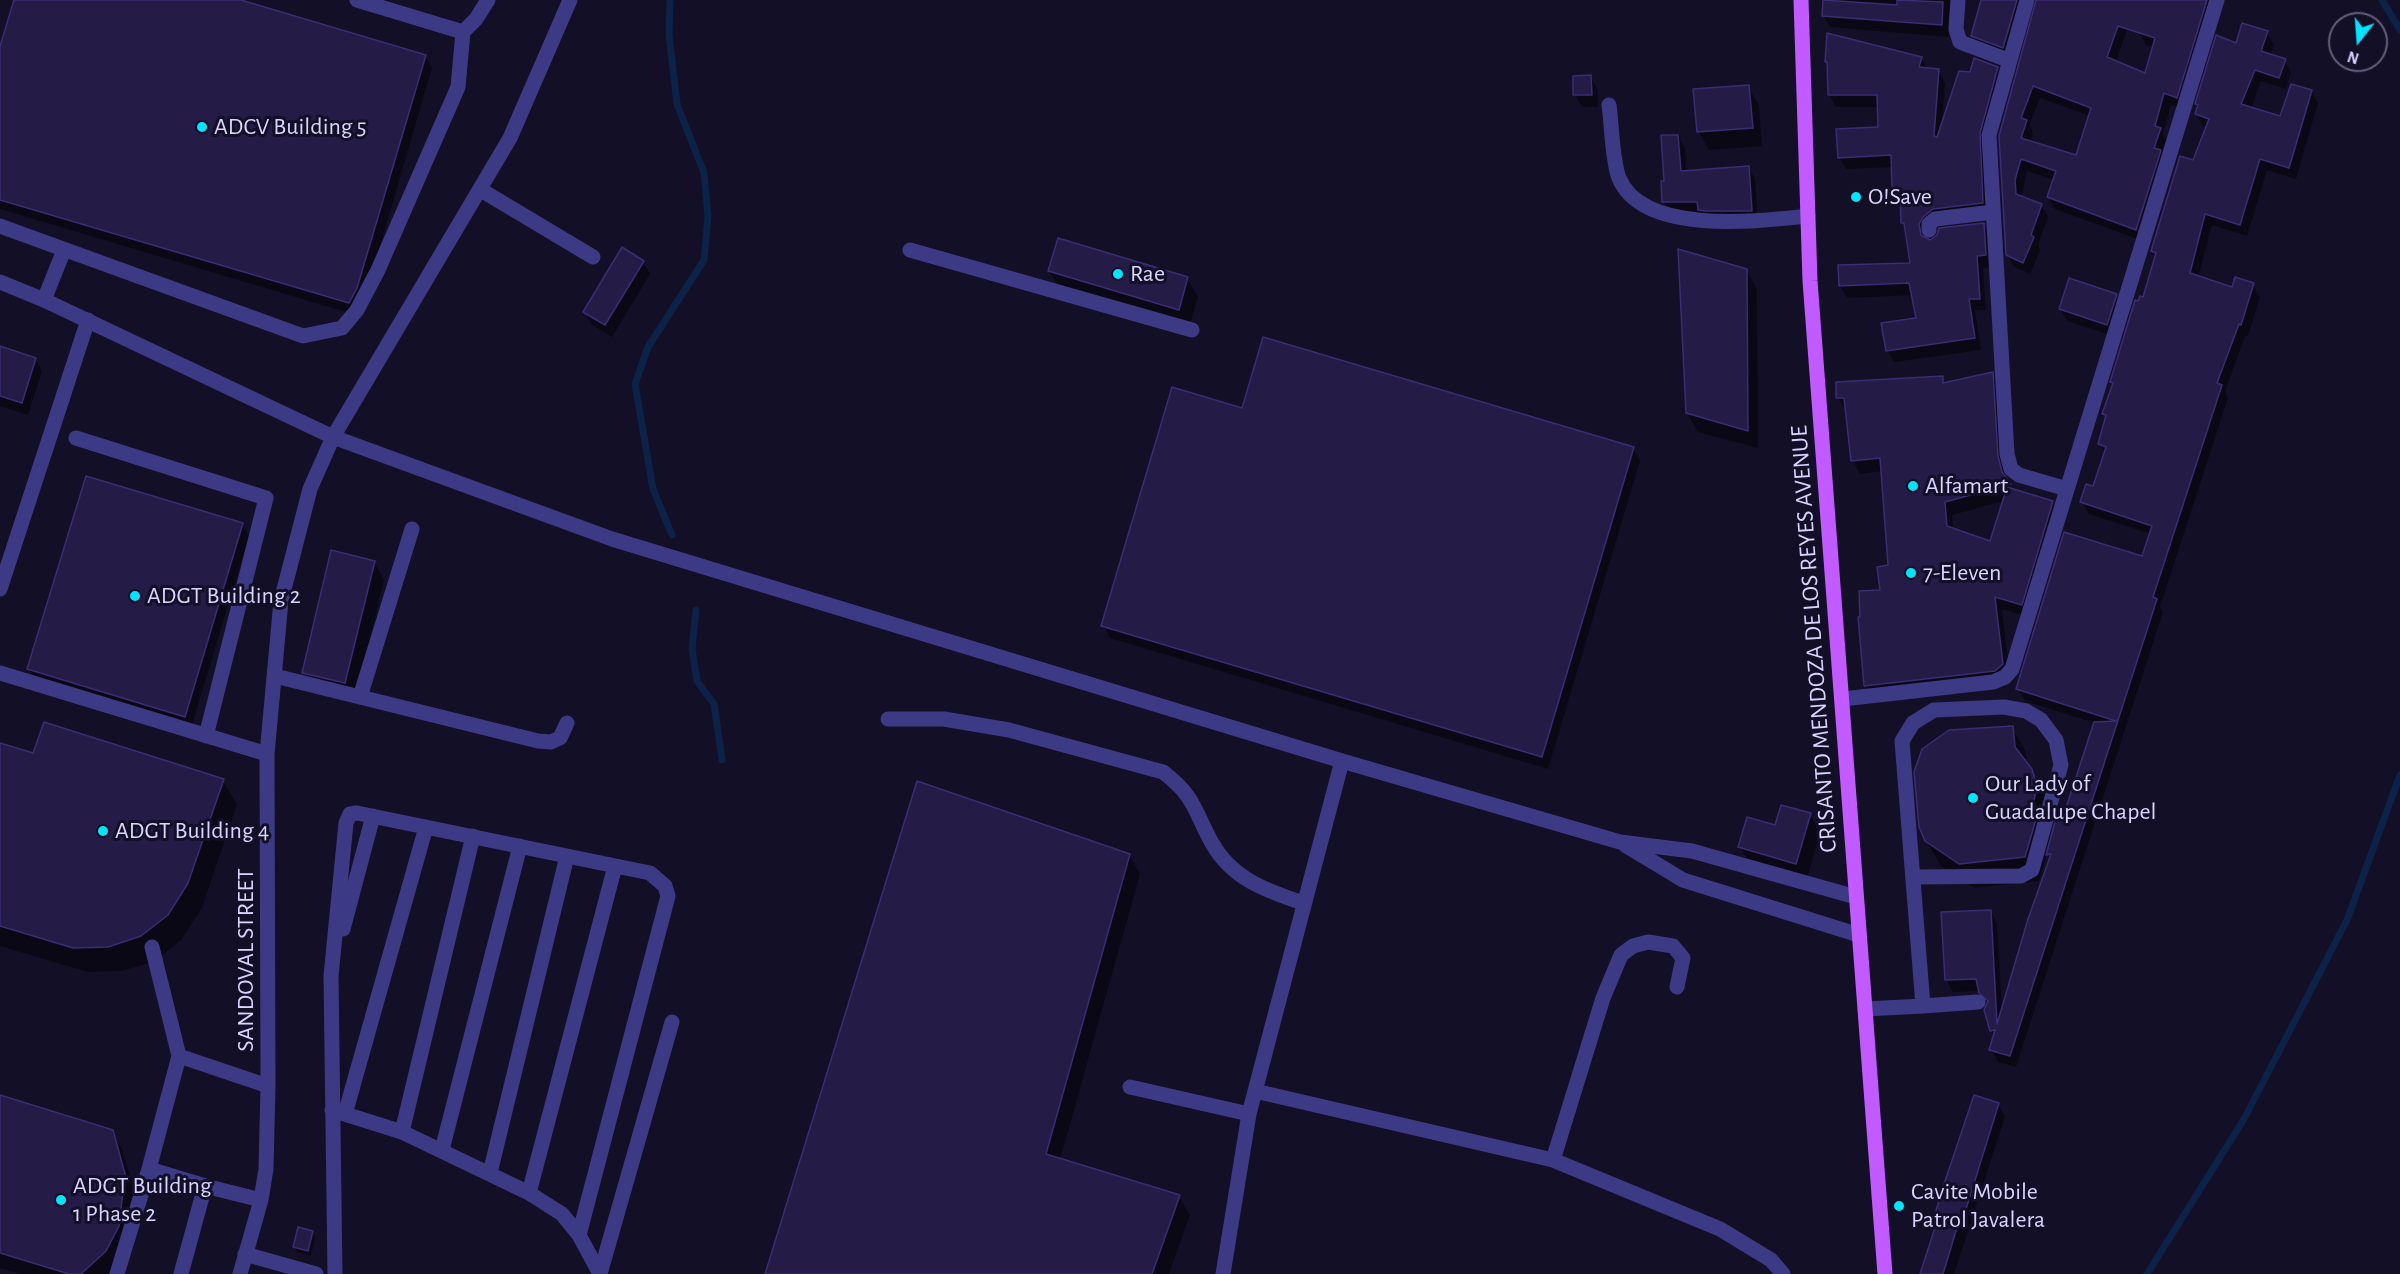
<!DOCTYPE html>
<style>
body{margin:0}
#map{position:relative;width:2400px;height:1274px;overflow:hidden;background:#130f26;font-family:"Alegreya Sans",sans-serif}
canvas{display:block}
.north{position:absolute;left:2328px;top:12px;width:60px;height:60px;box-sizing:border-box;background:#130f26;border:2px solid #625e7d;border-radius:50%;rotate:197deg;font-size:16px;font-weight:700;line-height:24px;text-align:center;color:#d9d4ff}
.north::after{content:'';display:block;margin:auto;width:21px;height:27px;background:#00e5ff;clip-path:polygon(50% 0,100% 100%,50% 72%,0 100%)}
</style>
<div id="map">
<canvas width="2400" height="1274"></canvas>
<div class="north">N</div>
</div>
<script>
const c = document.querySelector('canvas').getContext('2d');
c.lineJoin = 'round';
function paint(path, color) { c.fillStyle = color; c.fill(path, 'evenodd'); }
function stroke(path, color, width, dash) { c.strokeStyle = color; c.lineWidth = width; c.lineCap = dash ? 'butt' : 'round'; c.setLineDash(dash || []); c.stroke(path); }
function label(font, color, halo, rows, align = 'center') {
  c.font = font + ' "Alegreya Sans",sans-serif'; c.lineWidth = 6; c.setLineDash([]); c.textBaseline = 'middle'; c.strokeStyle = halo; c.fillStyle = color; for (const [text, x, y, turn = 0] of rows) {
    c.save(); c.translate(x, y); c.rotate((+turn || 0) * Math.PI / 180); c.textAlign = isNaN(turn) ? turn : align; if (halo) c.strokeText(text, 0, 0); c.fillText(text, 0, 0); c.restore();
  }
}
paint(new Path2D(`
 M15,0H235L425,56L432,68L364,301L356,315L0,209V51Z
 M1824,0H1955L1950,7L1948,37L1830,27L1823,15Z
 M1982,0H2112L2128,27L2116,62L2146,75L2154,47L2146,45L2139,32L2158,0H2222L2183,109L2171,105L2163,134L2167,141L2143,241L2055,209L2048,197L2054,180L2027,171L2021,197L2041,205L2048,217L2038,245L2040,250L2030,274L2014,267L2007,255L2000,136L2036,2L2026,5L2010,59L1980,48L1973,36ZM2040,98L2090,116L2077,157L2030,143L2033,133L2029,126Z
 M2267,33L2274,45L2270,56L2284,60L2291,72L2286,89L2261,81L2251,109L2281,118L2311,91L2318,103L2296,179L2267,170L2247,236L2212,225L2198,278L2233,289L2253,285L2260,297L2248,336H2245L2225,392L2228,398L2160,607L2163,612L2016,1067L1998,1062L1991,1050L1995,1036L1991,1030L1988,1004L1980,991L1953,992L1946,980L1990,911L1997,923L2002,1011L2051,859L2047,853L2039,881L1974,888L1941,866L1926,841L2012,728L2026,752L2027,766L2046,796V830L2052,840L2063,822L2095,723L2025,701L2018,689L2143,558L2151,534L2089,514L2082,502L2094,488L2105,453L2100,444L2106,419L2104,414L2136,302L2144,299L2156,258L2152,251L2208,127L2203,126L2196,114L2197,104L2237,45Z
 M1921,58L1928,70H1938L1945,83L1942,124L1971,73L1997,68L2004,80L1986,146L1989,215L1940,221L1929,229L1925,237L1930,241L1983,224L1990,236L1992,267L1983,268L1986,310H1975L1981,350L1894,362L1887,350L1918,319L1913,295L1847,298L1840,286L1839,266L1912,264L1907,231L1902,222L1901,199L1894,187L1893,167L1846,169L1839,157L1880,128L1879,107H1836L1829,95V66L1826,62Z
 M1590,77L1597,89L1598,107H1582L1575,95Z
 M1748,87L1759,105L1762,146L1709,150L1698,131Z
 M1678,136L1685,148L1686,172L1748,167L1755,179L1758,223L1671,214L1664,202L1666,182Z
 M643,262L650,274L612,337L591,324L585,312Z
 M1746,270L1757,289L1758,448L1698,432L1687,413Z
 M1049,271L1187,278L1198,297L1189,327L1060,289Z
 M2116,295L2123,307L2114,336L2067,321L2060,309Z
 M0,348L35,359L42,371L28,415L0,406Z
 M1992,374L2000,387L2004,471L2008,482L2012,490L2052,502L2060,515L2029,617L2002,609L2010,678L1873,699L1866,686L1881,592L1890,567L1883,471L1860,474L1852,460L1847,411L1838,398L1942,377L1946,384ZM2004,501L1991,543L1953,529L1952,515Z
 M1243,410L1633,449L1640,461L1548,769L1110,638L1103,625Z
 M242,524L249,536L191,728L36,681L29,669Z
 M374,562L384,580L355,701L314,691L303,672Z
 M0,744L34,755L222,780L237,804L202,908L181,940L155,961L122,971L88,972L0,946Z
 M1810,814L1820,833L1806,882L1751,865L1740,847L1776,827Z
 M1129,855L1140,874L1060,1160L1179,1197L1190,1215L1169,1274H767Z
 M0,1097L112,1132L123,1151L135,1194L111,1274H21L0,1268Z
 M1998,1104L2005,1117L1954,1274H1922L1939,1218L1937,1214Z
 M312,1232L315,1238L311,1256L297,1252L294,1247Z`), '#0007');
stroke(new Path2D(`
 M670,0L669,35L677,104L704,173L708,216L704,260L648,347L635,384L653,489L672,535
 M2382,0L2400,30
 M696,610L692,649L697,681L714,704L722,760
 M2147,1274L2244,1119L2347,920L2400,775`), '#0c2248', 7);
const building = new Path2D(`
 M14,0H241L426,55L357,288L349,303L0,200V46Z
 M1823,0L1897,5V0L1943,2L1942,25L1822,16Z
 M1981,0H2017L2003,48L1971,36Z
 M2036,0H2207L2177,98L2164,93L2155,126L2161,128L2154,148L2161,150L2136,230L2047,197L2056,171L2021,159L2015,180L2016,194L2042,204L2031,235L2034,237L2023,263L2006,255L1999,136ZM2118,26L2155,38L2145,73L2107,57ZM2033,86L2091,108L2076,155L2021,138L2027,120L2021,118Z
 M2242,23L2268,31L2261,51L2286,59L2279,78L2255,70L2241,104L2280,116L2291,84L2312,90L2289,168L2260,159L2240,225L2205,214L2190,273L2232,287L2235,277L2254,283L2241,325L2239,324L2217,383L2222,385L2153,597L2157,599L2010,1056L1989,1050L1995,1030L1990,1031L1984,1010L1988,1001L1979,993L1976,979L1945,980L1941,912L1991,910L1997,1024L2028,919L2051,854L2046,855L2056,818L2062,820L2094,722L2116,721L2016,689L2064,532L2142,556L2152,526L2080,502L2086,484L2093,486L2106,447L2098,444L2106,415L2102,414L2113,383L2110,382L2135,300L2138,301L2140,296L2143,297L2156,253L2151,251L2180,156L2193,160L2209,119L2195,114L2198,105L2195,104L2216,35L2236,43Z
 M1827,33L1922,57L1919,67L1939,69L1934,136L1937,137L1959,71L1970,72L1974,58L1998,67L1980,133L1983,203L1933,209L1923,217L1919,224L1921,235L1930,240L1937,235L1939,228L1984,223L1986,255L1977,256L1980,299H1969L1975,338L1886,351L1881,323L1916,318L1909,283L1839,286L1838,265L1910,263L1904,223H1901L1900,187H1892L1891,155L1838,158L1836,129L1878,127L1877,95H1828L1827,62H1825Z
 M1591,75L1592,95H1573V76Z
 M1749,85L1753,128L1697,132L1693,89Z
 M1661,135H1678L1681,171L1749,166L1752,211H1705L1698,210L1697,202H1662L1661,181H1664Z
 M1058,238L1188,277L1179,310L1048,271Z
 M622,247L644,261L605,325L583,312Z
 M1678,249L1747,269L1748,431L1686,413Z
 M2069,278L2117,294L2107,325L2059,309Z
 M1263,337L1634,447L1542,757L1101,626L1172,387L1242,408Z
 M0,346L36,358L22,403L0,396Z
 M1993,372L1998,456L2002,472L2011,484L1945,502L1947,526L1990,541L2007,487L2053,501L2022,605L1995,597L2003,664L1995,671L1864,686L1858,617H1860L1859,591L1880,590L1877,567L1888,565L1880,458L1851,461L1844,398H1836V382L1943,376V383Z
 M86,476L243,523L185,717L27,669Z
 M331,550L375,561L345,683L302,673Z
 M44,722L224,779L188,883L168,915L141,936L108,947L73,948L0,926V743L33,753Z
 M2013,726L2015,747L2032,769L2037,786L2032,810L2038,812L2025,857L1959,864L1925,841L1919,827L1914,772L1922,749L1949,730Z
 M917,781L1130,854L1046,1154L1180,1195L1152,1274H765Z
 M1781,805L1811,813L1796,864L1738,847L1747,817L1775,825Z
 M0,1095L113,1130L125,1174L119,1226L106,1251L81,1274H69L0,1253Z
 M1974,1095L1999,1103L1962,1222L1959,1221L1943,1274H1920L1939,1215L1935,1214L1944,1184Z
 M298,1227L313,1231L308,1251L293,1247Z`);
paint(building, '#241b47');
stroke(building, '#3b2d73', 1.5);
stroke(new Path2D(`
 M357,0L463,32
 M1958,0L1956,29L1960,42L2008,60
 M2027,0L1989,135L2007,454L2011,469L2019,475L2067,489
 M1609,105C1612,126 1612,160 1619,178C1643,236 1760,221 1808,216
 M481,190L593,257
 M0,226L303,336L342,328L357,310L378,270L458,87L463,32L476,19L488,0
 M1929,230V224L1935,219L1993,212
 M910,250L1192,330
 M0,282L44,300L333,437L612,539L1342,761L1620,842L1692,851L1856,897
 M44,300L64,250
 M76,438L266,498L206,736
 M0,589L88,320
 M0,673L267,754
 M275,676L538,741L551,742L560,738L567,723
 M360,697L412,529
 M1843,699L1993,682L2005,677L2012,669L2217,0
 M888,719H944L1009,730L1163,772C1196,797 1194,811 1212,843C1232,879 1267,891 1303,903
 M1625,845L1683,880L1859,935
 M343,929L373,816
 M1923,1006L1978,1002
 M1865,1009L1923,1006L1902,741L1913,723L1934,710L2004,707L2026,711L2041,720L2056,740L2061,765L2032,870L2021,876L1915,877
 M179,1056L268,1086
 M1130,1087L1249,1114
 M1255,1091L1553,1160L1720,1229L1771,1260L1783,1274
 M332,1110L402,1132L529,1193L562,1214L579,1235L600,1274
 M345,1114L426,827
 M402,1132L473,836
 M442,1150L520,846
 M1553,1160L1603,998L1621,955L1633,946L1648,942L1673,946L1683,958L1677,987
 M149,1169L179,1056L152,947
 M490,1173L567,856
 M205,1186L261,1200
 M529,1193L615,866
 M245,1254L316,1274
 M117,1274L149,1169L205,1186L181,1274
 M240,1274L261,1200L266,1169L268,1086L267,754L281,601L310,489L333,437L510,138L570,0
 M335,1274L331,976L346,823L350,814L357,813L650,873L665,886L668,896L579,1235
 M600,1274L672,1022
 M1223,1274L1249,1114L1342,761`), '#3d3a85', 15);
stroke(new Path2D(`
 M1801,0L1810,281L1885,1274`), '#c25bff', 15);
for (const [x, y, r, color] of [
 [202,127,6,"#00e5ff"],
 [1856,197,6,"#00e5ff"],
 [1118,274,6,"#00e5ff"],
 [1913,486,6,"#00e5ff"],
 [1911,573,6,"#00e5ff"],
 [135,596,6,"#00e5ff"],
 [1973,798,6,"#00e5ff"],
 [103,831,6,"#00e5ff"],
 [61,1200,6,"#00e5ff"],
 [1899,1206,6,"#00e5ff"]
]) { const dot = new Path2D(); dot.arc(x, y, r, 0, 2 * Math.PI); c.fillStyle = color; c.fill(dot); stroke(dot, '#130f26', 2); }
label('24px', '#d9d4ff', '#130f26', [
 ["ADCV Building 5",214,127],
 ["O!Save",1868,197],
 ["Rae",1130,274],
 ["Alfamart",1925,486],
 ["7-Eleven",1923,573],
 ["ADGT Building 2",147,596],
 ["Our Lady of",1985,784],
 ["Guadalupe Chapel",1985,812],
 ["ADGT Building 4",115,831],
 ["ADGT Building",73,1186],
 ["1 Phase 2",73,1214],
 ["Cavite Mobile",1911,1192],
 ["Patrol Javalera",1911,1220]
], 'left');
label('24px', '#d9d4ff', '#130f26', [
 ["CRISANTO MENDOZA DE LOS REYES AVENUE",1814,639,-94],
 ["SANDOVAL STREET",246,960,-90]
]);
</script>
